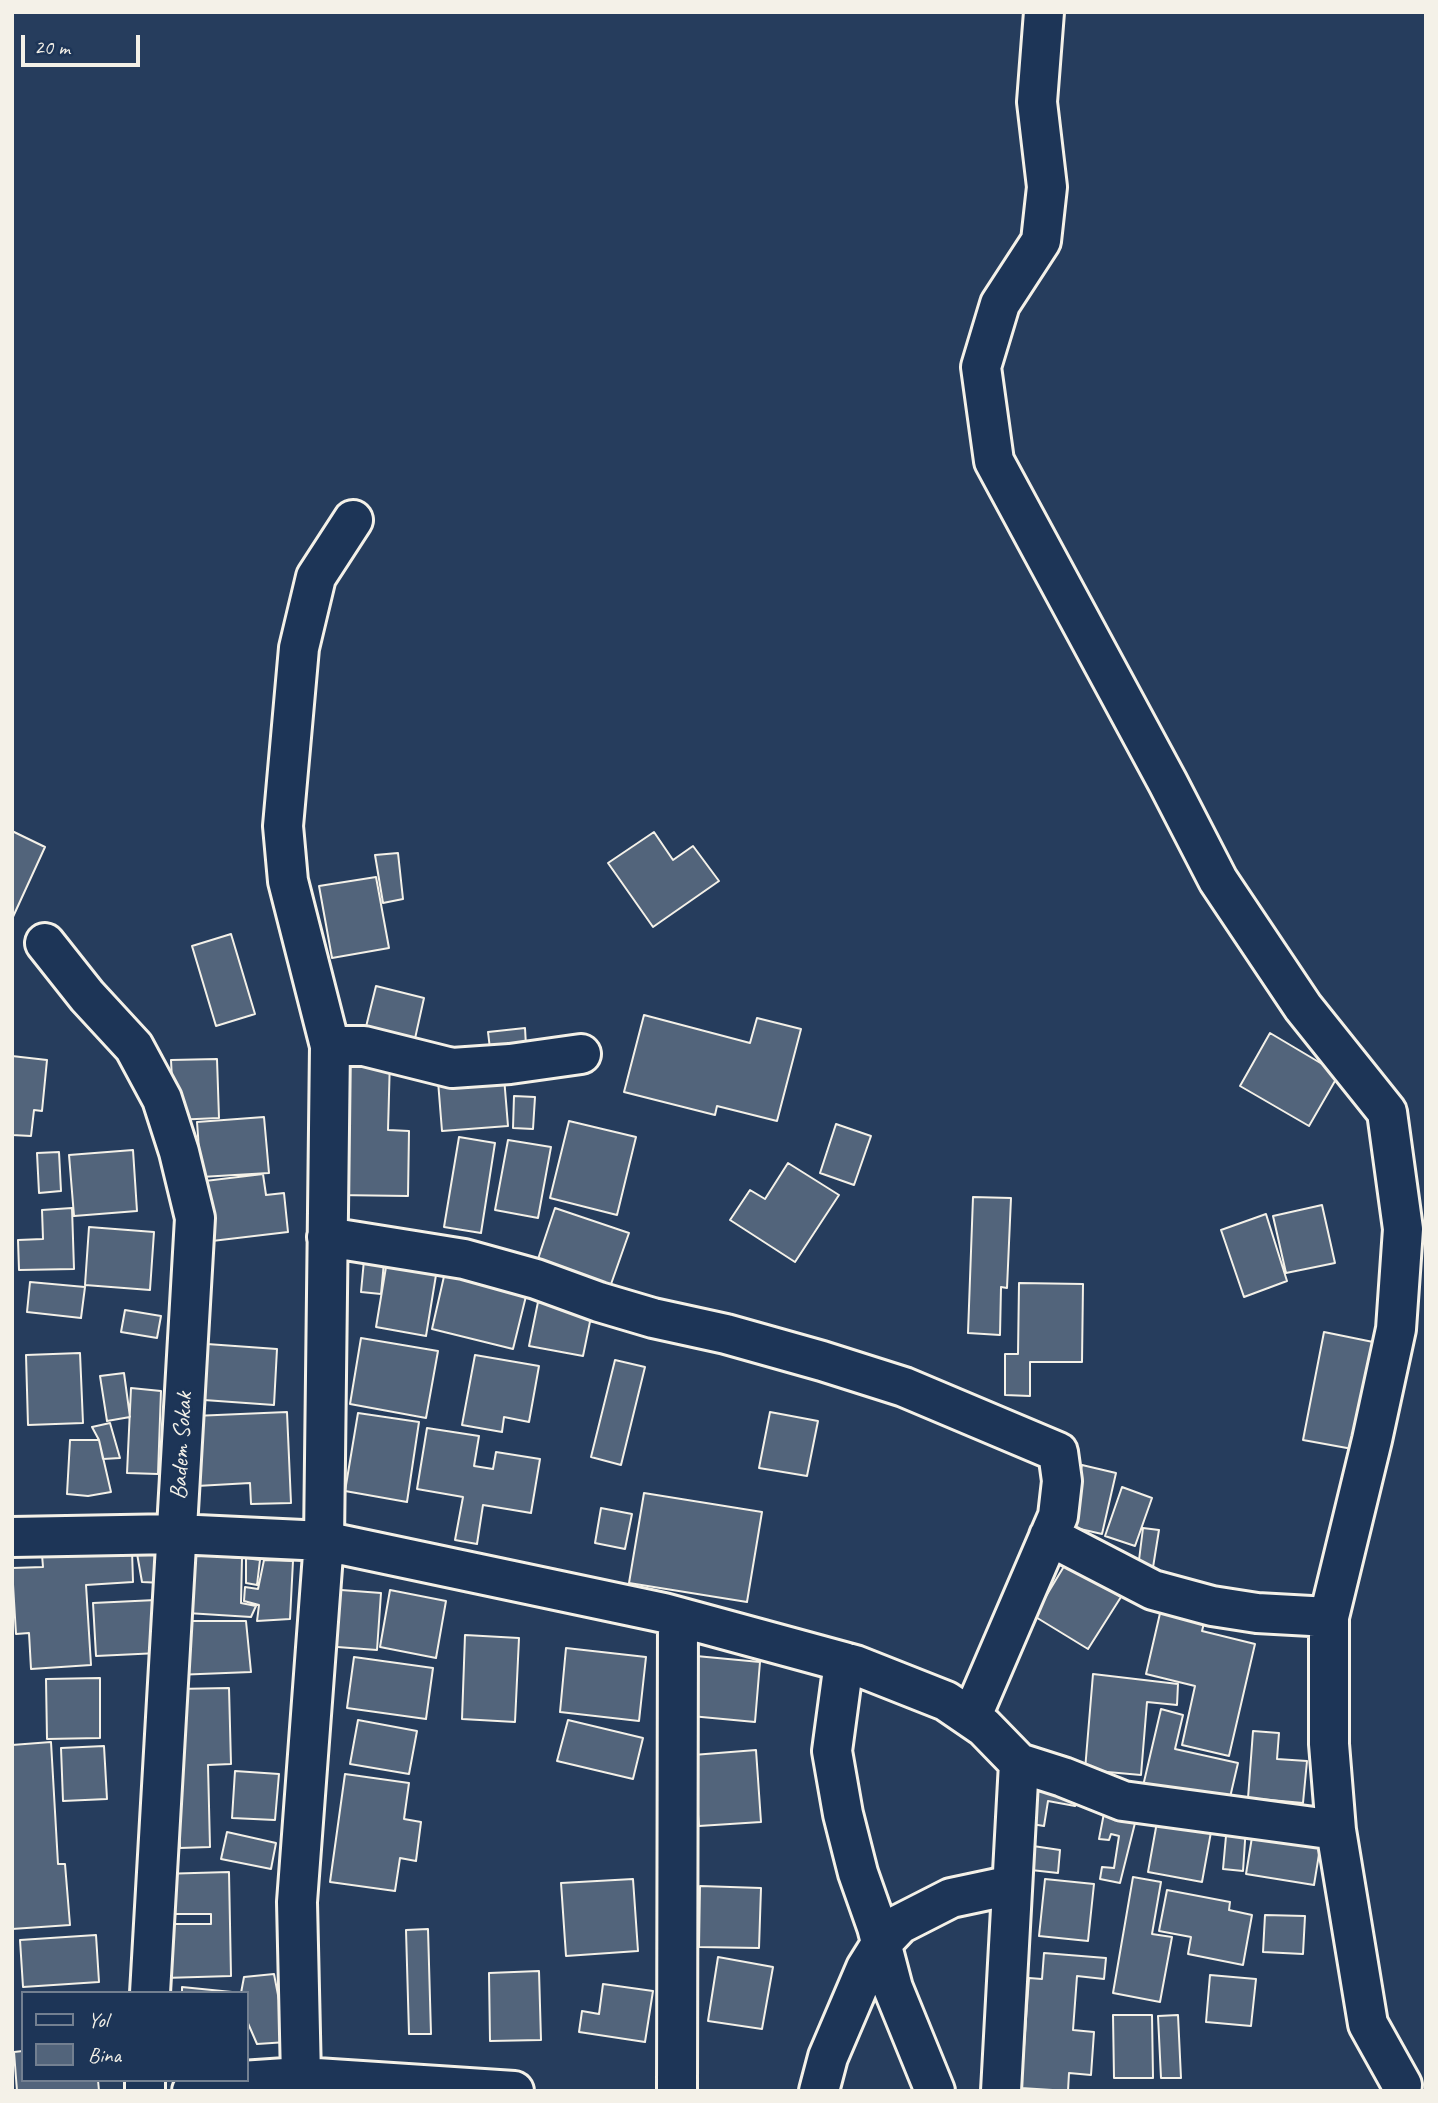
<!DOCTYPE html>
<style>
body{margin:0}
#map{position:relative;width:1438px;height:2103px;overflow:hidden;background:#263d5d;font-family:Caveat,sans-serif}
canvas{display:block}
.frame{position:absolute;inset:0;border:14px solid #f4f1e8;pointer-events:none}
.legend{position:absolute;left:21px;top:1991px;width:228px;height:91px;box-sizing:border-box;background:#1d3557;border:2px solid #738091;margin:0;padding:9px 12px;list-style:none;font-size:21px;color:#f4f1e8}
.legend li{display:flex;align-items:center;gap:14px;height:35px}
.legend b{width:35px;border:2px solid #738091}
.scale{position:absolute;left:21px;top:35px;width:119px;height:32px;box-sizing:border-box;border:4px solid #f4f1e8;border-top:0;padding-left:9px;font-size:21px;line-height:24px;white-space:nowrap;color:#f4f1e8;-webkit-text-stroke:5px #1d3557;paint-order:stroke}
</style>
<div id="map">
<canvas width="1438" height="2103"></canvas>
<div class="frame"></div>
<ul class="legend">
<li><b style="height:9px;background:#1d3557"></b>Yol</li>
<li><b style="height:19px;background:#52647b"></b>Bina</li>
</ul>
<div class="scale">20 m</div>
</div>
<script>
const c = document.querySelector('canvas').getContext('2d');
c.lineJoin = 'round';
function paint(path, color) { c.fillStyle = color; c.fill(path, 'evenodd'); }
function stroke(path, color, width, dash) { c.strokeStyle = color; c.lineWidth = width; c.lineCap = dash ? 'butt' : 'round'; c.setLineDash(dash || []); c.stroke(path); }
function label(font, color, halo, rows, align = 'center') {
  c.font = font + ' Caveat,sans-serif'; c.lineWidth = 5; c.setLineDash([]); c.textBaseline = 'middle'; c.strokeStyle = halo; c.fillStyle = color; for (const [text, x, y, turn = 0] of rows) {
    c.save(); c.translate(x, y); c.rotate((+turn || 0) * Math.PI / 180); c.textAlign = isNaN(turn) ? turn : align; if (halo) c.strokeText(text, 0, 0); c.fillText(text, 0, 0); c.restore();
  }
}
const building = new Path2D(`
 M12,831L45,847L12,919Z
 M654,832L673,860L693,846L719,881L653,927L608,863Z
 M398,853L403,899L383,903L375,855Z
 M376,877L389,948L332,958L319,886Z
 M231,934L255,1014L216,1026L192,946Z
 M376,986L424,998L414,1043L365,1031Z
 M644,1015L750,1043L757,1018L801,1029L777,1121L717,1106L715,1115L624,1092Z
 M525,1028L526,1046L490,1049L488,1032Z
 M1270,1033L1339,1074L1309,1126L1240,1086Z
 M12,1056L47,1060L42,1111L34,1110L31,1136L12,1135Z
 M339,1058L390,1059L388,1130L409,1131L408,1196L336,1195Z
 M217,1059L219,1118L174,1120L171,1060Z
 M504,1077L508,1126L442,1131L438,1081Z
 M514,1096L535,1097L533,1129L513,1128Z
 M264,1117L269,1173L201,1177L197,1122Z
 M569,1121L636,1137L617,1215L550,1198Z
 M836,1124L871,1136L854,1185L820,1173Z
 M459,1137L495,1143L481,1233L444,1227Z
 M508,1140L551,1147L538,1218L495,1210Z
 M133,1150L137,1211L74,1216L69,1155Z
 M59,1152L61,1191L39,1193L37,1153Z
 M788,1163L839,1195L795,1262L730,1220L750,1190L765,1199Z
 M263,1174L266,1195L284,1193L288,1232L212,1241L205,1181Z
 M973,1197L1011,1198L1007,1288L1001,1287L1000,1335L968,1333Z
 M1322,1205L1335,1263L1286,1273L1273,1216Z
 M72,1208L74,1269L19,1270L18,1240L43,1239L42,1210Z
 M555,1208L629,1233L610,1287L537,1262Z
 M1266,1214L1287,1281L1244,1297L1221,1230Z
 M89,1227L154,1232L150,1290L85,1285Z
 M364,1260L384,1262L381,1294L361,1292Z
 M387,1261L437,1269L426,1336L376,1327Z
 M445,1272L527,1292L513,1349L432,1329Z
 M30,1282L85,1287L81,1318L27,1312Z
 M1019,1283L1083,1284L1082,1362H1030V1396L1005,1395V1354H1018Z
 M538,1302L592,1312L583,1356L529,1346Z
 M125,1310L161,1316L157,1338L121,1332Z
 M1324,1332L1378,1343L1358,1450L1303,1440Z
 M361,1338L438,1351L426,1418L350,1404Z
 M193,1343L277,1349L274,1405L190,1399Z
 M80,1353L83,1423L28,1425L26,1355Z
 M475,1355L539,1366L529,1422L504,1417L502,1432L462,1425Z
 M615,1360L645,1367L621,1465L591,1457Z
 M124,1373L130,1417L107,1421L100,1376Z
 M131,1388L161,1391L158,1474L127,1473Z
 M287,1412L291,1503L251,1504L250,1483L197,1486L194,1416Z
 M770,1412L818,1421L807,1476L759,1468Z
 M358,1413L419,1422L407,1502L345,1491Z
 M110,1423L120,1458L103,1459L99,1440L92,1427Z
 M427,1428L479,1436L474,1466L493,1469L496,1452L540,1459L531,1513L483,1505L477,1544L455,1540L463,1497L417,1489Z
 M70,1440H99L111,1492L88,1496L67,1494Z
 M1082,1465L1116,1473L1102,1534L1067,1526Z
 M1122,1487L1152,1498L1135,1546L1105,1536Z
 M644,1493L762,1512L747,1602L629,1583Z
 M601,1508L632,1514L625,1549L595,1543Z
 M1143,1528L1159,1530L1150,1586L1137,1576Z
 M136,1548L161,1551L163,1583L142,1582Z
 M132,1550L133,1582L86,1585L91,1665L31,1669L29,1633L16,1634L12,1568L43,1567L42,1555Z
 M183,1553L242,1558L241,1603L256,1606L251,1617L187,1613Z
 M246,1558L260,1560L257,1585L246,1583Z
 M264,1560L293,1561L290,1619L257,1621L259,1605L244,1601L245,1587L258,1589Z
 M1066,1563L1121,1597L1088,1649L1034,1616Z
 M328,1589L381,1593L377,1650L324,1646Z
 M390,1590L446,1601L436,1658L380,1647Z
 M156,1600L159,1653L96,1656L93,1603Z
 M1161,1609L1205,1619L1202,1631L1255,1644L1229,1756L1182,1745L1195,1686L1146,1674Z
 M179,1621H246L251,1672L175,1675Z
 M465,1635L519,1638L515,1722L462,1719Z
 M566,1648L646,1657L639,1721L560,1712Z
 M696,1656L760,1662L755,1722L691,1716Z
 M354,1657L433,1668L426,1719L347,1708Z
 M1093,1674L1178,1684L1177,1705L1147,1702L1141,1775L1085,1770Z
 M100,1678V1738L47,1739L46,1679Z
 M229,1688L231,1764L208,1765L210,1847L180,1848L176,1689Z
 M1161,1709L1183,1715L1175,1749L1238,1763L1228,1806L1143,1786Z
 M358,1720L417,1731L409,1774L350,1764Z
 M568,1720L643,1738L633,1779L557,1761Z
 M1253,1731L1279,1733L1277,1759L1307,1761L1303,1803L1248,1798Z
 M51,1742L58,1864H65L70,1925L12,1929V1745Z
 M104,1746L107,1799L63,1801L61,1748Z
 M756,1750L761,1822L699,1826L693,1755Z
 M235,1771L279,1774L275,1820L232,1818Z
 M345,1774L409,1783L404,1819L421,1822L416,1861L400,1858L395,1891L330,1882Z
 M1026,1778L1078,1787L1075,1806L1048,1801L1044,1826L1019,1822Z
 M1105,1808L1137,1815L1120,1883L1100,1879L1102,1867L1114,1868L1119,1836L1111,1834L1109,1840L1099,1839Z
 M1157,1822L1211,1832L1202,1882L1148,1872Z
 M1227,1825L1246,1826L1243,1871L1223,1869Z
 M1253,1831L1321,1842L1314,1885L1246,1874Z
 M227,1832L276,1843L271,1869L221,1859Z
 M1033,1846L1060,1850L1058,1873L1031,1870Z
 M229,1872L231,1976L164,1978L163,1924H211V1914H162L160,1874Z
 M1133,1877L1161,1882L1152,1934L1172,1937L1160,2002L1113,1993Z
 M633,1879L638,1951L566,1956L561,1883Z
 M1045,1879L1094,1884L1088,1941L1039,1936Z
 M700,1886L761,1888L759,1948L699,1947Z
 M1167,1890L1230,1902L1229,1910L1252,1915L1243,1965L1188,1954L1191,1937L1159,1931Z
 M1265,1915L1305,1916L1303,1954L1263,1952Z
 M428,1929L431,2034H409L406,1930Z
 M96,1935L99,1982L23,1987L20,1940Z
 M1044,1953L1106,1958L1104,1979L1077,1976L1073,2030L1094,2032L1091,2075L1069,2073L1068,2091L1021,2088L1029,1978L1042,1979Z
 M718,1957L773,1967L762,2029L708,2021Z
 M539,1971L541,2040L490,2041L489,1973Z
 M274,1974L287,2042L257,2044L247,2021V1993H241L244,1977Z
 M1210,1975L1256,1979L1251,2026L1206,2022Z
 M603,1984L653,1991L645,2042L579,2032L582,2011L599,2014Z
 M182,1987L232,1992V1993H182Z
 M1113,2015H1152L1153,2078H1114Z
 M1178,2015L1181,2078H1161L1158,2016Z
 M23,2051V2080H98L99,2091H17L14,2052Z`);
paint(building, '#52647b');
stroke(building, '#f4f1e8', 2);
const minor = new Path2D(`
 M1044,12L1037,102L1047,187L1041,241L1000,304L981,367L994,461L1168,783L1218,880L1303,1007L1387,1112L1403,1229L1396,1329L1372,1440L1329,1617V1744L1336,1830L1368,2024L1402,2085
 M45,943L87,996L134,1047L162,1099L179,1152L195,1218L150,1993
 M330,1046H364L452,1068L510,1064L581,1054
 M327,1237L464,1259L536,1279L599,1302L653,1318L726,1334L822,1361L904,1387L1058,1452L1062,1481L1058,1516L971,1718
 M1049,1536L1153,1590L1212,1606L1257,1613L1329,1617
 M12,1537L176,1534L324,1541L664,1613L855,1665L946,1701L984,1727L1019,1763L1063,1777L1123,1801L1336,1830
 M844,1662L832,1751L843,1814L858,1873L877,1927L893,1988L935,2091
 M301,2077L297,1902L324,1541L330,1046L288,881L283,826L299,648L316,577L353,520
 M145,2091V2080
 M192,2091L212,2083L301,2077L514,2091
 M677,2091L678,1617
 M819,2091L828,2057L866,1968L881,1944L900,1924L951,1898L1012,1885
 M1001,2091L1019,1763`);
stroke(minor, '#f4f1e8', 44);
stroke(minor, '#1d3557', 38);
label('24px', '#f4f1e8', '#1d3557', [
 ["Badem Sokak",182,1446,-87]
]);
</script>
